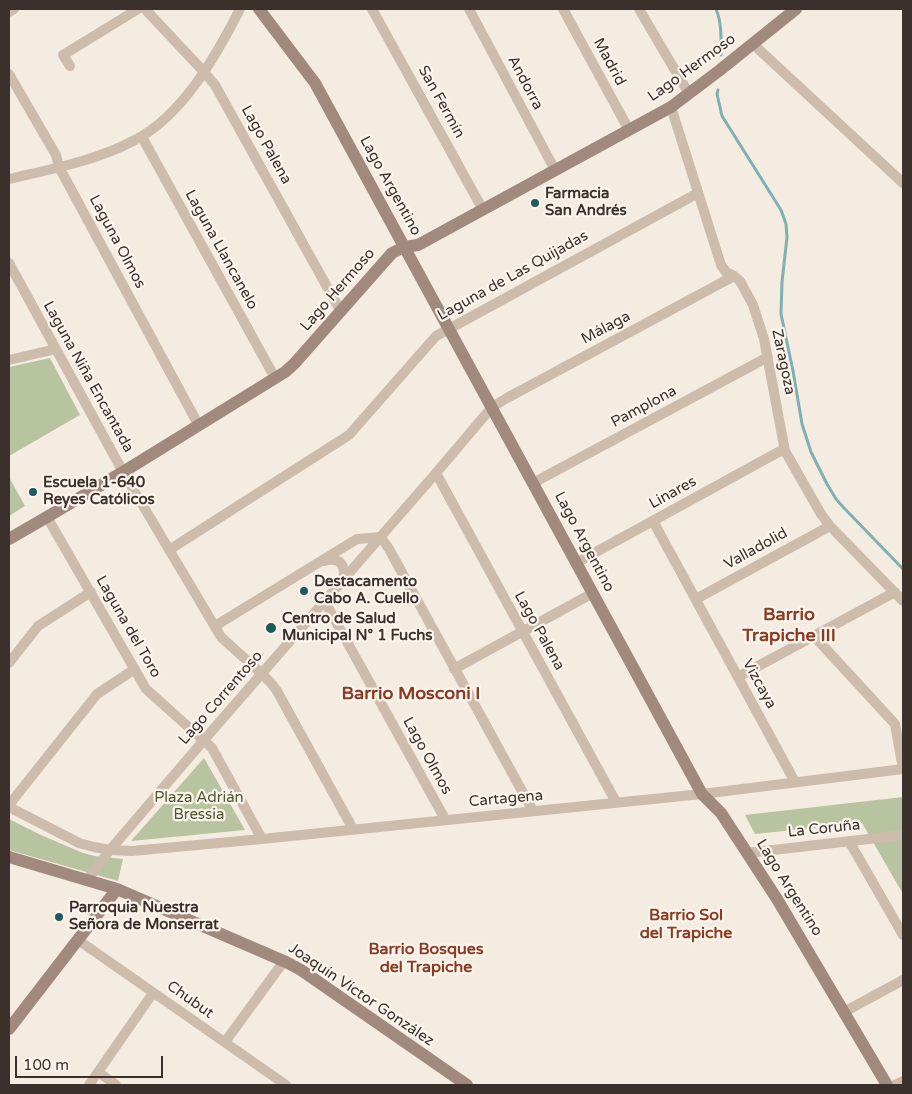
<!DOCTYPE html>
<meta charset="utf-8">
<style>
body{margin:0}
#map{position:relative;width:912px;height:1094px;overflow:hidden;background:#f4ebe1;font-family:"Varela Round",sans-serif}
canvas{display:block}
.frame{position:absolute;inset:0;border:10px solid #3b302b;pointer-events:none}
.scale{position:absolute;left:15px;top:1056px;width:148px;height:22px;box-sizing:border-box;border:2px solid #3b302b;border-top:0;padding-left:6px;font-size:15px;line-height:18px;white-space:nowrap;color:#3b302b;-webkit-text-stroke:4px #fbf5ee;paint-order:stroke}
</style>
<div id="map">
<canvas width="912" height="1094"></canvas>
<div class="frame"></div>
<div class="scale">100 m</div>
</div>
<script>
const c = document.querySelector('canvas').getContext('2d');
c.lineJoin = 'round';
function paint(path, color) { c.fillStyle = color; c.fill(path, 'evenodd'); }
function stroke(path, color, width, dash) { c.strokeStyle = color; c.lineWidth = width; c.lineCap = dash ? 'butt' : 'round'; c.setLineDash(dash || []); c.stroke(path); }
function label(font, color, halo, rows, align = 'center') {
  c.font = font + ' "Varela Round",sans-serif'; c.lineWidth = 4.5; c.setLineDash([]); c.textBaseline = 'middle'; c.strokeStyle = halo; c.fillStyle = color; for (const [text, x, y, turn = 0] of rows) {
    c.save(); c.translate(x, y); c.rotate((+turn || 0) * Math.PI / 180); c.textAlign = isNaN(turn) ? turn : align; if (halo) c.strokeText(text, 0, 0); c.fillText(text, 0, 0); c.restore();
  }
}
paint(new Path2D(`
 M50,358L80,415L9,456V367Z
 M9,477L25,506L9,516Z
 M204,758L245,830L131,841Z
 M903,797V894L862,823L755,834L745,815Z
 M9,819L41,835L83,853L95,856L123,859L118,881L9,850Z`), '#b8c4a0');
stroke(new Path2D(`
 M716,9C722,23 721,40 721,55
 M718,90L717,94L722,116L781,210L786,224L787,237L782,282L781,314L793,371L802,424L811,452L827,484L836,499L844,508L903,569`), '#7fb0b2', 3);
stroke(new Path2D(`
 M145,9L204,72L215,85L341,312
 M372,9L483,210
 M469,9L555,170
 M563,9L629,130
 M639,9L689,94
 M9,12L14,9
 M753,44L903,183
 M70,66L63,55L138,9
 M9,74L56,155L59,167L199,426
 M671,107L721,265L726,272L734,276L740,281L753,305L764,339L785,451L821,514L830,526L903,601
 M142,137L275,378
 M9,179C51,169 95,161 133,141C182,117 216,56 240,9
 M9,263L123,472L221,637L262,674L271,683L277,691L353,829
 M9,360L56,349
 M436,473L616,802
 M533,483L768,357
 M47,517L146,689L212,748L262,839
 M653,521L795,782
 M169,550L349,435L436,336L698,193
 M324,561C341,556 346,566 343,580
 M576,563L784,449
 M696,599L830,526
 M325,602L445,819
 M215,626L357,539L381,537L389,549L533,811
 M814,636L895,724L903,769
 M9,663L38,626L91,592
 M454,669L593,593
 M738,677L895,592
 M9,805L97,694L135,669
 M9,807L79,843L94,847L110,850L132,851L262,839L702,794L903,769
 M849,841L903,935
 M747,853L903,835
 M87,880L110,850L204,740L436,473L492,407L507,398L734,276
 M78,940L286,1085
 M844,1012L903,980
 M225,1042L284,961
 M98,1072L116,1085
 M89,1085L153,993
 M895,1085L903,1081`), '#cdbbac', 10);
stroke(new Path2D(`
 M259,9L315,83L702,794L721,813L777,899L887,1085
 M9,539L47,517L123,472L285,372L294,364L392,253L404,247L418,245L671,107L720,70L796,9
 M9,857L117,889L286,962L301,970L467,1085
 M9,1029L117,889`), '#a18a7d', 12);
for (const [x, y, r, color] of [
 [535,203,5,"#1f5a5e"],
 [33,492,5,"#1f5a5e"],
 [304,591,5,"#1f5a5e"],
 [271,628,6,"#1f5a5e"],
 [59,917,5,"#1f5a5e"]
]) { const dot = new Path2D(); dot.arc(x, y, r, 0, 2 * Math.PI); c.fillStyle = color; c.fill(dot); stroke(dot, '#fbf5ee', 2); }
label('15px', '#3b302b', '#fbf5ee', [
 ["Madrid",609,62,62],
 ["Lago Hermoso",692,68,-36],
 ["Andorra",525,83,62],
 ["San Fermín",441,102,61],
 ["Lago Palena",266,145,61],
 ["Lago Argentino",390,186,61],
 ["Laguna Olmos",117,242,62],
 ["Laguna Llancanelo",221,250,61],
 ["Laguna de Las Quijadas",513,276,-29],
 ["Lago Hermoso",338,290,-49],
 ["Málaga",606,328,-28],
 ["Zaragoza",783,362,78],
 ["Laguna Niña Encantada",88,377,61],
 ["Pamplona",644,407,-28],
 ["Linares",673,493,-29],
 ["Lago Argentino",584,542,62],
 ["Valladolid",756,549,-29],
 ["Laguna del Toro",128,627,60],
 ["Lago Palena",539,631,61],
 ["Vizcaya",759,684,61],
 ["Lago Correntoso",221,698,-49],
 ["Lago Olmos",427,756,61],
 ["Cartagena",506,799,-5],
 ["La Coruña",824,829,-6],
 ["Lago Argentino",789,888,58],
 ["Joaquín Víctor González",361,995,34],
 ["Chubut",190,1000,35]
]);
label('bold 15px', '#3b302b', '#fbf5ee', [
 ["Farmacia",545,194],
 ["San Andrés",545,211],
 ["Escuela 1-640",43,483],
 ["Reyes Católicos",43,500],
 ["Destacamento",314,582],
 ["Cabo A. Cuello",314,599],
 ["Centro de Salud",282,619],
 ["Municipal N° 1 Fuchs",282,636],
 ["Parroquia Nuestra",69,908],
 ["Señora de Monserrat",69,925]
], 'left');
label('15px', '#4a5a2e', '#fbf5ee', [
 ["Plaza Adrián",199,798],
 ["Bressia",199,815]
]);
label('bold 16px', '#8c3b22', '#fbf5ee', [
 ["Barrio Sol",686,916],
 ["del Trapiche",686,934],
 ["Barrio Bosques",426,950],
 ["del Trapiche",426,968]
]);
label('bold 18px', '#8c3b22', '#fbf5ee', [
 ["Barrio",789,615],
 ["Trapiche III",789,636],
 ["Barrio Mosconi I",411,694]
]);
</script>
